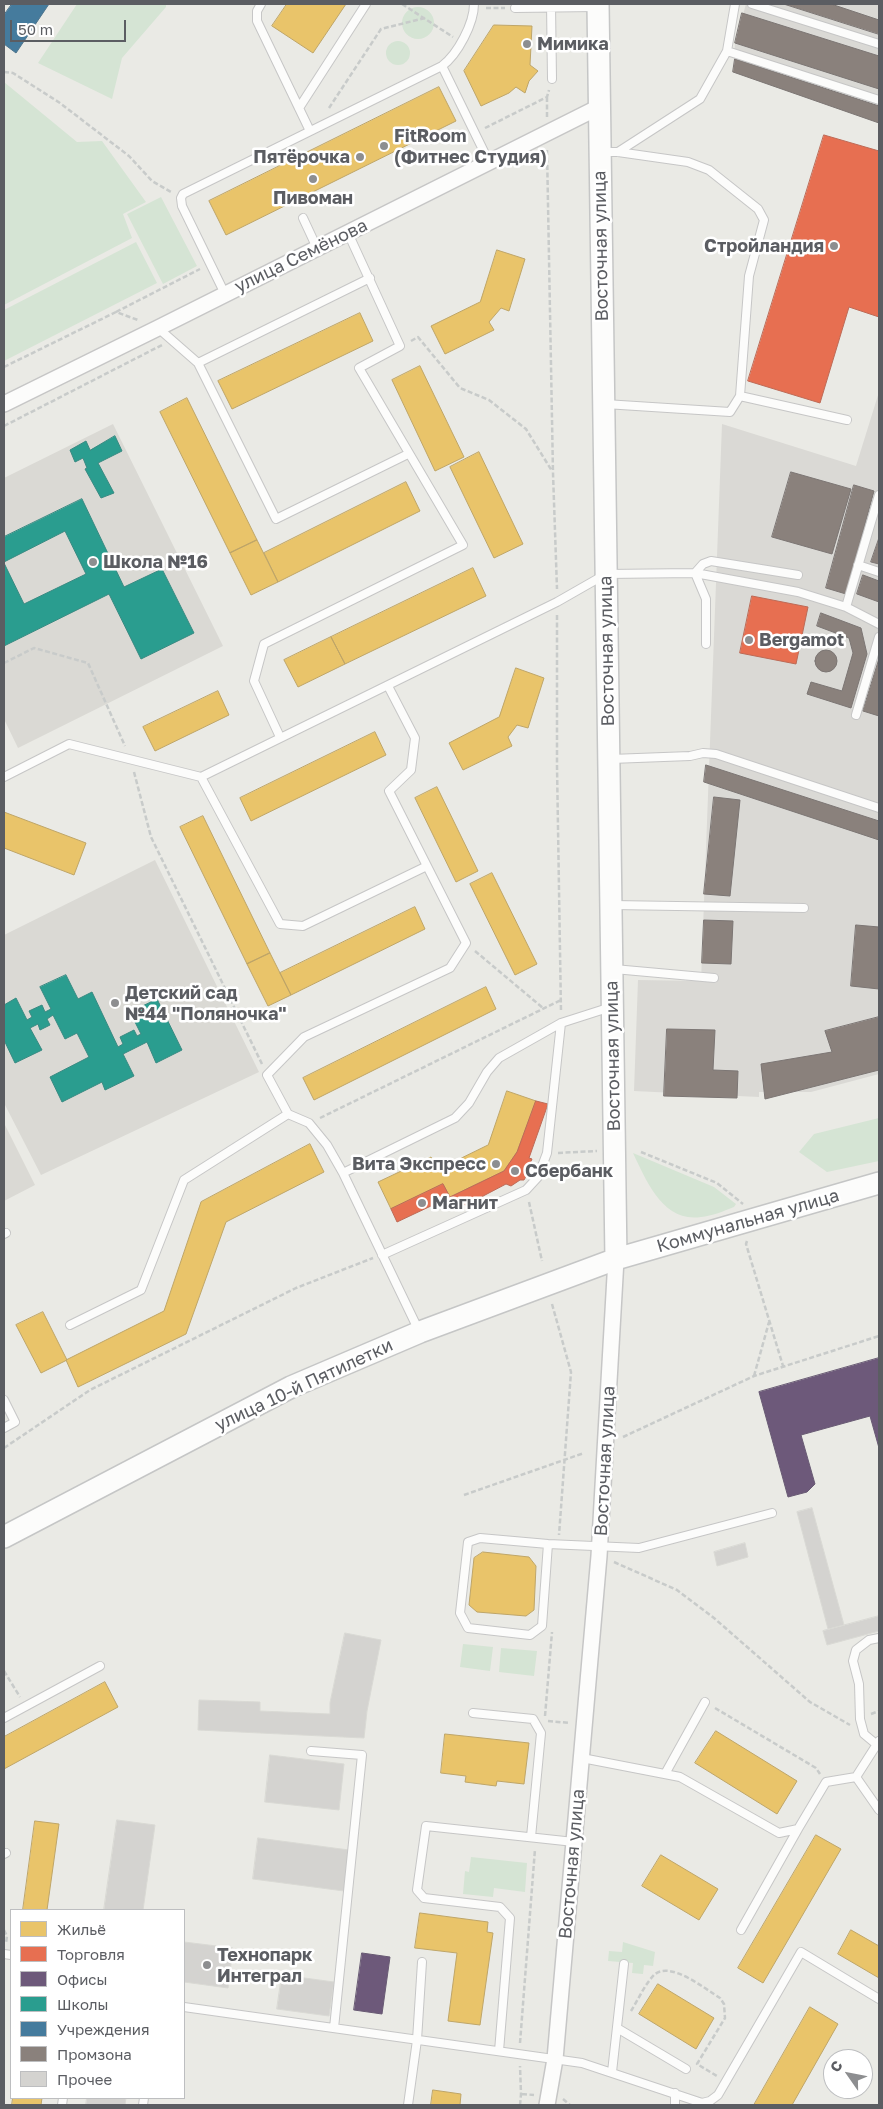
<!DOCTYPE html>
<meta charset="utf-8">
<style>
body{margin:0}
#map{position:relative;width:883px;height:2109px;overflow:hidden;background:#eaeae5;font-family:"Golos Text",sans-serif}
canvas{display:block}
.frame{position:absolute;inset:0;border:5px solid #5b5d62;pointer-events:none}
.legend{position:absolute;left:10px;top:1909px;width:175px;height:190px;box-sizing:border-box;background:#fff;border:1px solid #bdbec0;margin:0;padding:6px 9px;list-style:none;font-size:15px;color:#5b5d62}
.legend li{display:flex;align-items:center;gap:10px;height:25px}
.legend b{width:25px;border:1px solid #bdbec0}
.north{position:absolute;left:823px;top:2049px;width:50px;height:50px;box-sizing:border-box;background:#fff;border:1px solid #bdbec0;border-radius:50%;rotate:303deg;font-size:14px;font-weight:700;line-height:20px;text-align:center;color:#5b5d62}
.north::after{content:'';display:block;margin:auto;width:18px;height:22px;background:#8d8e90;clip-path:polygon(50% 0,100% 100%,50% 72%,0 100%)}
.scale{position:absolute;left:10px;top:20px;width:116px;height:22px;box-sizing:border-box;border:2px solid #5b5d62;border-top:0;padding-left:6px;font-size:15px;line-height:18px;white-space:nowrap;color:#5b5d62;-webkit-text-stroke:4px #fff;paint-order:stroke}
</style>
<div id="map">
<canvas width="883" height="2109"></canvas>
<div class="frame"></div>
<ul class="legend">
<li><b style="height:14px;background:#e9c46a"></b>Жильё</li>
<li><b style="height:14px;background:#e76f51"></b>Торговля</li>
<li><b style="height:14px;background:#6d597a"></b>Офисы</li>
<li><b style="height:14px;background:#2a9d8f"></b>Школы</li>
<li><b style="height:14px;background:#457b9d"></b>Учреждения</li>
<li><b style="height:14px;background:#8a817c"></b>Промзона</li>
<li><b style="height:14px;background:#d4d3d0"></b>Прочее</li>
</ul>
<div class="north">С</div>
<div class="scale">50 m</div>
</div>
<script>
const c = document.querySelector('canvas').getContext('2d');
c.lineJoin = 'round';
function paint(path, color) { c.fillStyle = color; c.fill(path, 'evenodd'); }
function stroke(path, color, width, dash) { c.strokeStyle = color; c.lineWidth = width; c.lineCap = dash ? 'butt' : 'round'; c.setLineDash(dash || []); c.stroke(path); }
function label(font, color, halo, rows, align = 'center') {
  c.font = font + ' "Golos Text",sans-serif'; c.lineWidth = 5; c.setLineDash([]); c.textBaseline = 'middle'; c.strokeStyle = halo; c.fillStyle = color; for (const [text, x, y, turn = 0] of rows) {
    c.save(); c.translate(x, y); c.rotate((+turn || 0) * Math.PI / 180); c.textAlign = isNaN(turn) ? turn : align; if (halo) c.strokeText(text, 0, 0); c.fillText(text, 0, 0); c.restore();
  }
}
paint(new Path2D(`
 M746,4H879V123L733,72L735,43Z
 M879,392V1074L811,1092H759V1097L634,1091L638,980L701,981L722,424L856,466Z`), '#dad9d5');
paint(new Path2D(`
 M113,424L223,646L18,748L4,719V478Z
 M155,860L259,1072L41,1175L4,1103V935Z
 M4,1123L35,1185L4,1201Z`), '#dad9d4');
paint(new Path2D(`
 M77,4H166V7L122,58L112,99L38,63Z
 M402 23a16 16 0 1 1 32 0a16 16 0 1 1-32 0Z
 M386 53a12 12 0 1 1 24 0a12 12 0 1 1-24 0Z
 M4,82L77,142L102,141L146,202L123,214L132,238L4,305Z
 M161,197L197,266L163,284L127,214Z
 M136,242L157,283L4,361V310Z
 M879,1118V1161L827,1172L799,1152L814,1134Z
 M633,1153L714,1187L736,1204L734,1207C724,1211 712,1216 701,1217C663,1223 646,1180 633,1153Z
 M463,1644L493,1647L490,1671L460,1667Z
 M501,1648L537,1651L534,1676L499,1672Z
 M471,1857L527,1863L525,1892L494,1888L493,1897L463,1894L465,1871L469,1872Z
 M623,1942L655,1952L653,1966L644,1965L643,1974L632,1973L633,1963L608,1961L609,1951L622,1952Z`), '#d5e4d4');
const homes = new Path2D(`
 M287,4H346L313,53L272,26Z
 M494,25L532,26L530,65L538,71L529,81L525,93L516,87L509,93L481,106L464,71Z
 M439,87L456,121L226,235L209,201Z
 M497,250L525,259L509,311L501,308L489,322L494,330L445,354L431,326L480,302Z
 M360,313L373,341L232,409L218,381Z
 M420,366L464,457L435,471L392,380Z
 M187,398L257,540L230,553L160,412Z
 M479,452L523,544L494,558L450,467Z
 M406,482L420,511L278,582L264,553Z
 M257,540L278,582L251,595L230,553Z
 M473,568L486,596L345,664L331,637Z
 M331,637L345,664L298,687L284,660Z
 M516,668L544,678L528,728L517,725L508,737L512,746L463,770L449,743L499,717Z
 M218,691L229,715L155,751L143,727Z
 M375,732L386,755L251,821L240,798Z
 M437,787L478,871L456,882L415,798Z
 M4,812L86,843L74,875L4,848Z
 M203,816L270,953L247,964L180,827Z
 M492,873L537,964L515,975L470,884Z
 M415,907L425,929L291,995L280,973Z
 M270,953L291,995L268,1006L247,964Z
 M486,987L496,1009L314,1100L303,1078Z
 M507,1091L536,1101L517,1152L504,1171L450,1197L443,1184L391,1209L378,1182L431,1157L437,1170L488,1145Z
 M310,1144L324,1172L226,1222L186,1334L78,1387L66,1360L164,1311L201,1202Z
 M43,1312L67,1360L41,1373L16,1325Z
 M483,1552L529,1557L536,1566L534,1610L526,1616L477,1612L469,1605L474,1558Z
 M105,1682L118,1707L4,1769V1737Z
 M716,1731L797,1781L777,1814L695,1763Z
 M445,1734L529,1743L524,1784L497,1781L496,1786L465,1782L466,1776L441,1773Z
 M35,1821L59,1824L47,1910H23Z
 M816,1835L841,1849L763,1983L738,1968Z
 M661,1855L718,1889L699,1920L642,1886Z
 M420,1913L488,1922L487,1932L493,1933L480,2025L448,2021L457,1953L415,1948Z
 M851,1930L879,1946V1978L838,1954Z
 M658,1984L714,2018L696,2049L639,2014Z
 M810,2007L838,2024L792,2105H754Z
 M433,2090L461,2094L460,2105H431Z
 M13,2098H42L41,2105H12Z`);
paint(homes, '#e9c46a');
stroke(homes, '#bea568', 1);
const shops = new Path2D(`
 M824,135L879,151V317L849,307L820,403L748,381Z
 M752,596L808,607L796,664L740,653Z
 M536,1101L548,1104L529,1158L532,1159L527,1171L528,1173L524,1180H520L511,1186L506,1184L466,1205L452,1202L450,1197L504,1171L517,1152Z
 M443,1184L450,1197L397,1222L391,1209Z`);
paint(shops, '#e76f51');
stroke(shops, '#bd6a56', 1);
const offices = new Path2D(`
 M879,1358V1448L870,1416L801,1435L815,1484L807,1492L788,1497L759,1392Z
 M362,1953L390,1957L382,2014L354,2010Z`);
paint(offices, '#6d597a');
stroke(offices, '#685a73', 1);
const schools = new Path2D(`
 M115,436L122,451L98,463L114,493L101,498L85,469L87,468L83,458L75,462L70,450L86,441L90,450Z
 M82,499L124,587L162,569L194,633L141,659L109,594L4,646V563L24,604L86,574L65,531L4,562V537Z
 M66,975L78,999L92,992L118,1047L123,1044L120,1037L134,1030L137,1036L141,1034L130,1012L157,999L182,1050L156,1063L147,1042L123,1054L134,1076L105,1090L102,1082L62,1102L50,1077L89,1057L77,1033L65,1039L53,1015L47,1019L50,1025L40,1030L38,1024L30,1028L42,1050L15,1063L4,1040V1005L16,998L27,1020L32,1017L29,1011L42,1005L45,1012L51,1009L40,987Z`);
paint(schools, '#2a9d8f');
stroke(schools, '#398a82', 1);
const public = new Path2D(`
 M12,4H49L16,53L4,44V15Z`);
paint(public, '#457b9d');
stroke(public, '#4c728b', 1);
const industry = new Path2D(`
 M784,4H831L879,20V34Z
 M742,13L879,56V89L735,43Z
 M735,59L879,106V123L733,72Z
 M791,472L851,489L832,554L772,537Z
 M854,485L874,491L846,594L826,588Z
 M879,538V564L871,562Z
 M863,575L879,581V602L857,594Z
 M821,613L861,628L867,654L851,708L807,694L811,682L842,691L853,653L849,638L817,626Z
 M815 661a11 11 0 1 1 22 0a11 11 0 1 1-22 0Z
 M879,659V716L863,711Z
 M706,765L879,821V840L704,782Z
 M714,797L740,800L730,896L704,894Z
 M704,920L733,921L731,964L702,963Z
 M856,925L879,927V989L851,986Z
 M879,1017V1070L765,1099L761,1064L832,1052L825,1031Z
 M667,1029L715,1030L713,1070L738,1071L737,1098L664,1096Z`);
paint(industry, '#8a817c');
stroke(industry, '#7c7674', 1);
const building = new Path2D(`
 M812,1508L844,1625L828,1629L797,1512Z
 M745,1543L748,1557L717,1566L714,1552Z
 M879,1616V1631L827,1645L823,1631Z
 M345,1633L381,1640L367,1711L364,1738L198,1730L199,1700L260,1702V1711L330,1714V1703Z
 M270,1755L344,1764L339,1810L265,1802Z
 M117,1820L155,1825L143,1910H104Z
 M258,1838L349,1850L344,1891L253,1879Z
 M184,1942L233,1948L228,1988L184,1982Z
 M282,1975L334,1982L329,2016L277,2009Z
 M87,2098H126L125,2105H86Z`);
paint(building, '#d4d3d0');
stroke(building, '#d9d9d4', 1);
const lane = new Path2D(`
 M261,4L257,11V21L310,131
 M551,4L552,79
 M735,4L727,51L879,100
 M752,4L879,44
 M515,8L596,7
 M442,66L489,162
 M299,108L366,4
 M602,152H618L688,162L709,170L758,209L764,220L749,276L740,396L730,412L605,404
 M618,152L700,99L727,51
 M303,218L317,248
 M225,294L182,206L181,198L183,194L442,66C458,54 474,23 474,4
 M158,328L198,363L276,519L408,454
 M198,363L370,278
 M740,396L847,420
 M858,565L879,572
 M846,607L879,495
 M706,644V599L695,573L703,564L711,561L798,575
 M388,686L415,738L411,770L389,791L466,943L450,968L304,1037L267,1075L288,1114L309,1123L327,1145L343,1173L419,1331
 M856,715L879,637
 M280,737L254,681L264,644L463,545L359,368L400,346L348,233
 M611,759L690,756L703,753L716,754L879,808
 M4,777L69,744L201,777L557,602L606,574L695,573L798,592L846,607L879,624
 M201,777L280,924L303,926L427,866
 M613,905L804,908
 M614,969L714,978
 M343,1173L455,1118L469,1103L487,1072L499,1058L561,1023L611,1007
 M4,1234L6,1233
 M382,1255L526,1190L538,1177L547,1153L561,1023
 M70,1325L141,1290L184,1180L288,1114
 M4,1400L15,1422L4,1428
 M548,1544L542,1626L530,1635L468,1628L460,1613L468,1542L480,1538L548,1544L639,1548L772,1513
 M473,1713L533,1719L541,1733L531,1837
 M4,1718L100,1666
 M876,1744L864,1734L860,1719L859,1684L853,1661L856,1650L869,1640L879,1638
 M311,1751L362,1755L334,2028
 M582,1758L680,1777L779,1833L798,1829L826,1782L856,1777L879,1741
 M665,1774L705,1702
 M856,1777L879,1810
 M4,1854L6,1853
 M741,1930L798,1829
 M4,1954L11,1955
 M184,2007L582,2063L702,2103L710,2101L718,2095L801,1952L879,1999
 M617,2028L686,2069
 M499,2051L510,1918L500,1907L424,1898L417,1890L426,1826L574,1842
 M612,2072L624,1964
 M675,2093V2105
 M62,2105L63,2098
 M143,2105L144,2098
 M408,2105L417,2040L422,1962`);
const street = new Path2D(`
 M4,404L158,328L599,107
 M547,2105L555,2059L599,1556L616,1259`);
const secondary = new Path2D(`
 M598,4L616,1259
 M4,1537L291,1387L420,1332L616,1259L879,1183`);
stroke(lane, '#c6c6c6', 10);
stroke(street, '#c6c6c6', 18);
stroke(secondary, '#c5c6c6', 24);
stroke(new Path2D(`
 M402,4L453,37
 M486,8H505
 M4,72L13,73L60,103L129,156L152,181L171,192
 M329,108L381,29L425,18
 M547,117V97
 M485,128L547,97L549,90
 M547,150L553,473L557,589
 M116,312L200,269
 M411,341L418,337L460,388L489,400L526,429L552,471
 M4,367L116,312L138,320
 M4,426L162,345
 M557,615V766L561,1012
 M4,663L34,648L88,663L125,746
 M134,772L151,837L262,1064
 M475,951L543,1008
 M320,1118L561,1000
 M641,1152L717,1183L743,1204
 M558,1153L597,1151
 M529,1202L542,1261
 M747,1241L746,1244L783,1366
 M552,1304L571,1372L559,1535
 M754,1376L769,1322
 M623,1437L754,1376L879,1336
 M4,1448L90,1390L296,1288L373,1258
 M464,1495L584,1453
 M614,1562L677,1590L714,1618L810,1702L850,1725
 M4,1671L20,1697
 M715,1708L816,1768L820,1774
 M871,1714L879,1711
 M545,1716L552,1632
 M548,1721L570,1723
 M4,1930L7,1936L6,1943
 M631,2011C638,2000 645,1984 654,1975C670,1960 705,1989 720,1998L724,2004L725,2018L697,2064L717,2076
 M520,2043L535,1849
 M522,2094L534,2095
 M563,2099L570,2105
 M520,2105L521,2094L520,2066`), '#c8cbca', 2.5, [5, 2.5]);
stroke(lane, '#fcfcfb', 8);
stroke(street, '#fcfcfb', 15);
stroke(secondary, '#fcfcfb', 21);
for (const [x, y, r, color] of [
 [527,44,5,"#8d8e90"],
 [384,146,5,"#8d8e90"],
 [360,157,5,"#8d8e90"],
 [313,179,5,"#8d8e90"],
 [834,246,5,"#8d8e90"],
 [93,562,5,"#8d8e90"],
 [749,640,5,"#8d8e90"],
 [115,1003,5,"#8d8e90"],
 [496,1164,5,"#8d8e90"],
 [515,1171,5,"#8d8e90"],
 [422,1203,5,"#8d8e90"],
 [207,1965,5,"#8d8e90"]
]) { const dot = new Path2D(); dot.arc(x, y, r, 0, 2 * Math.PI); c.fillStyle = color; c.fill(dot); stroke(dot, '#fff', 2); }
label('bold 18px', '#5b5d62', '#fff', [
 ["Мимика",537,44],
 ["FitRoom",394,136],
 ["(Фитнес Студия)",394,157],
 ["Пятёрочка",350,157,"right"],
 ["Пивоман",313,198,"center"],
 ["Стройландия",824,246,"right"],
 ["Школа №16",103,562],
 ["Bergamot",759,640],
 ["Детский сад",125,993],
 ["№44 \"Поляночка\"",125,1014],
 ["Вита Экспресс",486,1164,"right"],
 ["Сбербанк",525,1171],
 ["Магнит",432,1203],
 ["Технопарк",217,1955],
 ["Интеграл",217,1976]
], 'left');
label('18px', '#5b5d62', '#fff', [
 ["Восточная улица",601,246,-91],
 ["улица Семёнова",301,256,-26],
 ["Восточная улица",607,651,-91],
 ["Восточная улица",613,1056,-91],
 ["Коммунальная улица",748,1221,-16],
 ["улица 10-й Пятилетки",304,1385,-25],
 ["Восточная улица",605,1461,-87],
 ["Восточная улица",572,1864,-85]
]);
</script>
